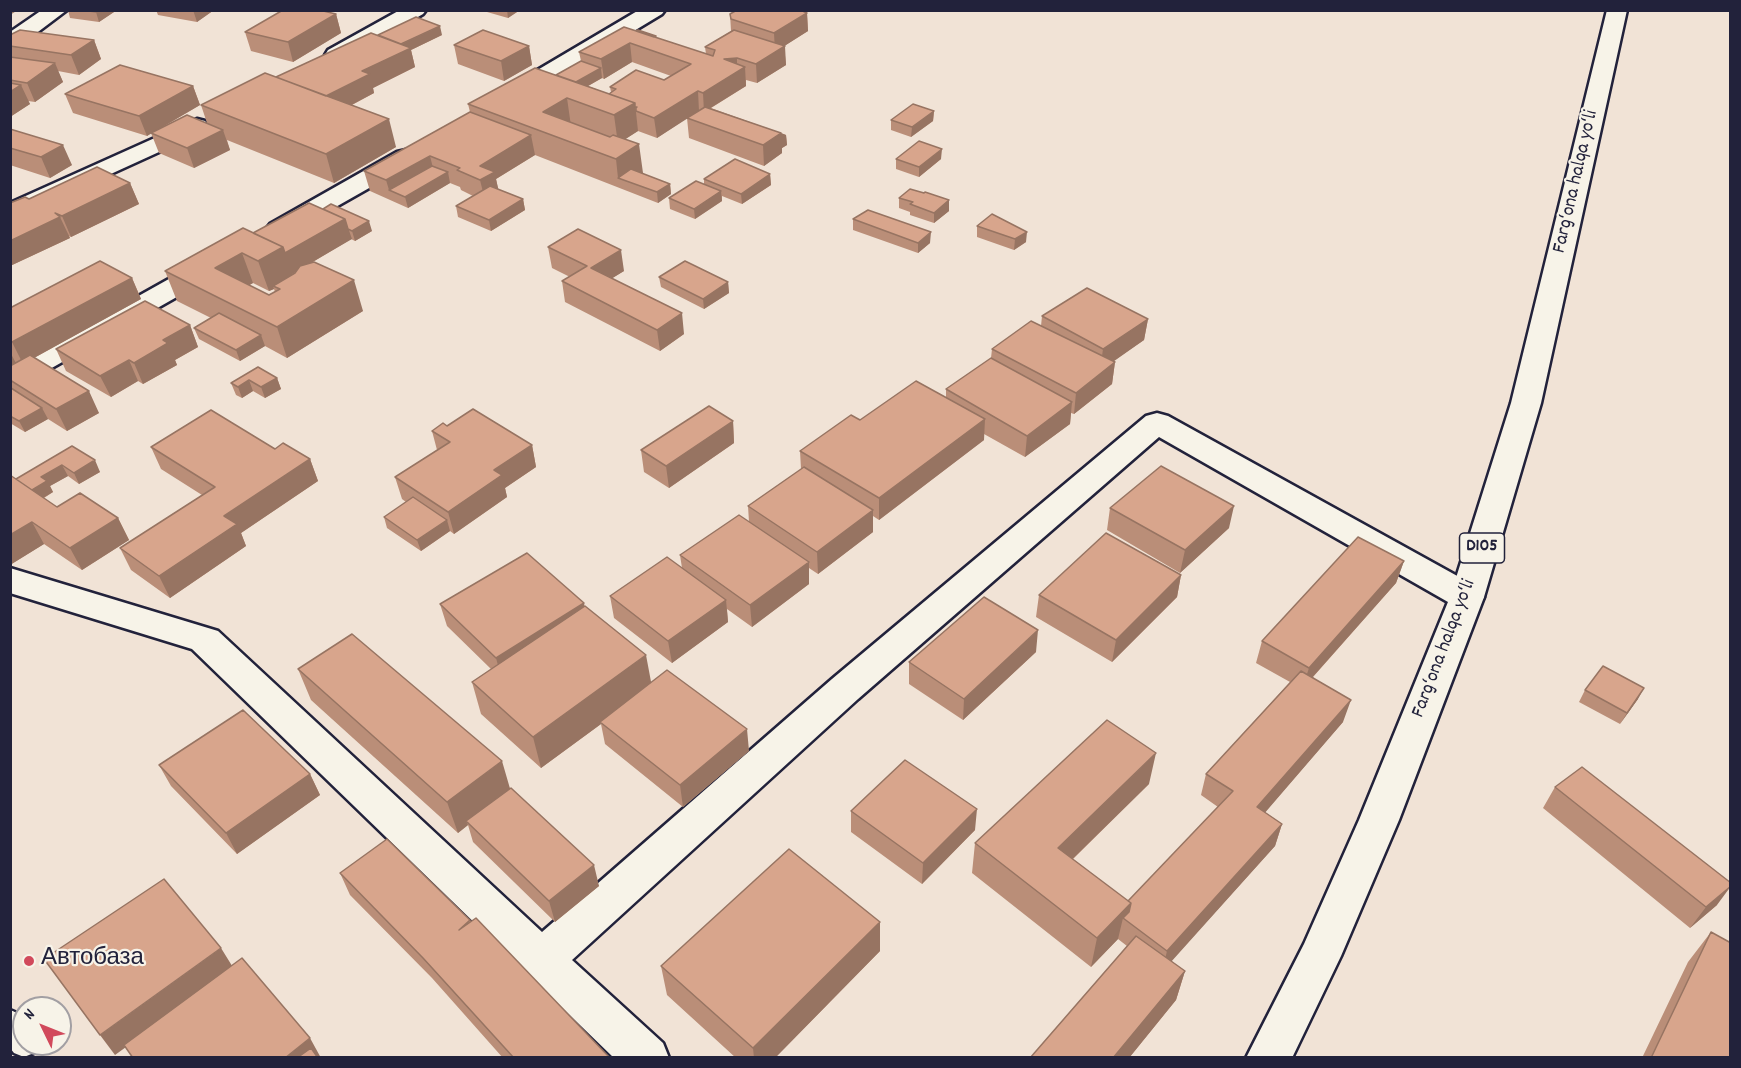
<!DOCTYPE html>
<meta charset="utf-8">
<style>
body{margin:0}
#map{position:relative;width:1741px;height:1068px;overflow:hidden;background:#f1e3d6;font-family:Dekko,sans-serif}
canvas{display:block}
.frame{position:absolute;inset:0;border:12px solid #22223b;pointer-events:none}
.north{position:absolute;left:12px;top:996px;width:60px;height:60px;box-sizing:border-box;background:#f7f3e8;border:2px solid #a29fa3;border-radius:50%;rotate:313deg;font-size:16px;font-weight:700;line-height:24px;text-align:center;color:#22223b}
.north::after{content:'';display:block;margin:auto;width:21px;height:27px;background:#d1495b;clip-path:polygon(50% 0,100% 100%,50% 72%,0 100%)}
</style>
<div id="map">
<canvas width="1741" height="1068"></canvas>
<div class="frame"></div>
<div class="north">N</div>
</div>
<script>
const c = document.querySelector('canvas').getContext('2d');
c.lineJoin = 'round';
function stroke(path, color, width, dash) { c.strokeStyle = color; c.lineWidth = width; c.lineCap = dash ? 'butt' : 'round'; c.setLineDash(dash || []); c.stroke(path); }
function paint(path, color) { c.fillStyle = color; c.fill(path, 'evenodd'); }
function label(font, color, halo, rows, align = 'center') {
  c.font = font + ' Dekko,sans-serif'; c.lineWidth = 4.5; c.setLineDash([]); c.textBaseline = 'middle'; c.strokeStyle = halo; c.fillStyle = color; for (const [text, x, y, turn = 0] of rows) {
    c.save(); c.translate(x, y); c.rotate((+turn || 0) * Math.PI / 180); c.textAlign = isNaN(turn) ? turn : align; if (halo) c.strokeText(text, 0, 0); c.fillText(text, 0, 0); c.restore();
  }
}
const service = new Path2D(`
 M10,1010C29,1017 24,1027 24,1044H38L34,1053L24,1057L14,1053L10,1048Z`);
const minor = new Path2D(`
 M42,10H67L18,47L10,48V32Z
 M400,10H426L423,14L344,60L336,61L328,60L325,55L328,50Z
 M639,10H665L662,14L518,101L510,103L502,101L499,96L502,91Z
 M197,119L205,121L209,126L205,131L10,220V203Z
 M406,150L415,152L418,157L415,162L288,234L279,237L270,234L266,229L270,224L397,152Z
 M210,259L219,261L223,267L219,273L20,386L10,389V368L201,261Z
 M1157,413L1168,416L1479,588L1484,597L1479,606L1467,610L1455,606L1159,437L858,699L572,960L663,1043L669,1058H614L192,649L10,593V568L218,631L542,932L832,679L1146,416Z`);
const trunk = new Path2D(`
 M1607,10H1627L1541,403L1484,597L1399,820L1341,956L1292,1058H1246L1304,944L1359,820L1450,597L1511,403Z`);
stroke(service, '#22223b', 5);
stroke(minor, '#22223b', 5);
stroke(trunk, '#22223b', 5);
paint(service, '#f7f3e8');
paint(minor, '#f7f3e8');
paint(trunk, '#f7f3e8');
paint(new Path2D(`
 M68,10H117L99,22L70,18Z
 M156,10H214L197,22L158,15Z
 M480,10H520L508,18Z
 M807,13L808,31L784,46L786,65L757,83L746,80V86L711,108L786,135L787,145L782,148V153L764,166L689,138L687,118L657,138L638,131L625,139L642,174L670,184L671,194L658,203L535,155L496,179L498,189L523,199L525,210L491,231L458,217L456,206L473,196L461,190L460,187L450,183L408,208L370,191L364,171L470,112L468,104L556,75L581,61L579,52L636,31L656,36V38L706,54L705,47L731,31L730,14ZM632,62L671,76L664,80L610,87L611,92L609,94L588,86L602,78L604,79Z
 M336,14L341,33L293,62L251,51L245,32Z
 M10,35L94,40L101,59L79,75L58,71L63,82L35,102L28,101L30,104L10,117Z
 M378,35H442L411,50L415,67L373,88L374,93L352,105L396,147L334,183L227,140L230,150L194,168L159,153L151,133L147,136L73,113L65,94L193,86L200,105L161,128L207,123L201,105L276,77Z
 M454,45L529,46L532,65L504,81L458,64Z
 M934,111L933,121L911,137L891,130V120Z
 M10,129L72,165L50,178L10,165Z
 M896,159H941L919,177L896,169Z
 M770,174L771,185L742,204L722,196V201L695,219L670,209L669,198L704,184V179Z
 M130,183L139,204L71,237L69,236L70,238L10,266V203L29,199Z
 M924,193L949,200V211L934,223L910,215V212L899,208V198Z
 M309,203L372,231L355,241L351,239L311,263L363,311L287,358L265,346L240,361L199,339L194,328L211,318L177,301L165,271L253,233ZM253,283L269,291L274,289L275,292L269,295L249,285Z
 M853,219L930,243L918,253L853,230Z
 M977,226L1026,242L1014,250L977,237Z
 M548,247L624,271L612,278L684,334L660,351L565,302L562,281L570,277L552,268Z
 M659,277L728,282L729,293L704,309L661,287Z
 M132,278L141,299L34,358L99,413L67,431L48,419L25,432L10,423V308Z
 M1042,316L1148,319L1144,340L1113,361L1115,362L1112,384L1074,414L1071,413L1070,424L1025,457L984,434V440L879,520L873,516V532L818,574L809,568V584L752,627L727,609L728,622L672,663L614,618L610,596L682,568L680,555L749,522L748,506L801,469L800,451L860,420L946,397V389L991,358L992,349L1041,326Z
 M190,325L198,347L175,360L177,365L143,384L138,381L111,397L66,371L56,349Z
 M258,367L277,378L281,389L265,398L253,391L242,398L236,395L231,383Z
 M733,421L734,443L669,488L644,472L641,450Z
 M447,426L532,445L536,467L505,488L507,497L454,534L450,531L421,551L387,528L384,517L406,502L402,499L395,477L437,450L432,431Z
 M72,446L100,472L79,484L68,476L50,486L53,492L44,498L57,507L118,518L129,540L82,570L44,544L10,565L16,479Z
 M151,447L275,449L310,459L318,481L241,533L246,546L170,598L131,570L120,548L202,495L161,469Z
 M1110,508L1229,528L1180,573L1107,530Z
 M1404,561L1396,583L1313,677L1343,722L1265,812L1282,824L1275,846L1171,961L1185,971L1176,1000L1129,1058H1030L1127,946L1118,939L1091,967L972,873L975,843L1149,784L1073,859L1128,901L1218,807L1201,795L1206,774L1290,682L1256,663L1262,641Z
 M1181,575L1177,597L1112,662L1036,617L1039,595Z
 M440,604L585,606L651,683L749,751L683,807L605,744L601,724L541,768L481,714L472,682L491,669L447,626Z
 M1036,652L963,720L909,684V662Z
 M298,669L510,788L599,886L555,922L473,842L468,825L458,833L311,700Z
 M1585,690L1638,699L1620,724L1579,702Z
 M159,765L310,774L320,795L237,854L171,786Z
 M1555,787L1717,905L1690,928L1543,808Z
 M851,811L975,830L922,884L851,832Z
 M340,873L470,920L610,1058H503L432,978L350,895Z
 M880,922V951L775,1058H736L667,995L661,966Z
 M1711,932L1731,1058H1642L1688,962Z`), '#ba8e78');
paint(new Path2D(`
 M10,10H18L10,15Z
 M99,10H117L99,22L96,12Z
 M193,10H214L197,22Z
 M507,10H520L508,18Z
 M807,13L808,31L775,52L774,33Z
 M336,14L341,33L293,62L288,42Z
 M440,26L442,35L411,50L415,67L373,88L374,93L323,120L318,100L362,71L398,46Z
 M94,40L101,59L79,75L71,55Z
 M630,43L632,62L604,79L601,59Z
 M529,46L532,65L504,81L501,61Z
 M785,46L786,65L757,83L756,64Z
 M737,58V71L745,67L746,86L704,112L703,93L724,59Z
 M55,63L63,82L35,102L27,83Z
 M601,68L602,78L567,98L571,126L543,112L558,92Z
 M21,85L30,104L10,117V92Z
 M193,86L200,105L147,136L139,116Z
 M698,91L699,111L657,138L654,118Z
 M635,103L638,131L618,144L614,115Z
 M934,111L933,121L911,137L912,127Z
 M389,119L396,147L334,183L326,154Z
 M223,130L230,150L194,168L187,148Z
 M781,133L786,135L787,145L782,148V153L764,166L763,145Z
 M531,135L535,155L496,179L499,192L485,200L480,180V166Z
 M639,144L643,173L629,182L618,178L616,159Z
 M63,145L72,165L50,178L41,157Z
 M942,149L941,159L919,177V167Z
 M430,156L435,176L389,190L386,180Z
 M448,172L450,183L408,208L405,197Z
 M770,174L771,185L742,204L741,194Z
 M130,183L139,204L71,237L62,216Z
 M670,184L671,194L658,203L657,192Z
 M721,191L722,201L695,219L694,209Z
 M523,199L525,210L491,231L489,220Z
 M949,200V211L934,223V213Z
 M60,217L70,238L10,266V241Z
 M345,219L352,239L292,274L293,277L273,286L274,289L269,291L258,261L283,247Z
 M369,221L372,231L355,241L352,231Z
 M931,232L930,243L918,253V243Z
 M1027,232L1026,242L1014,250L1015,239Z
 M621,250L624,271L595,289L591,268Z
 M242,253L253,283L226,299L215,268Z
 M132,278L141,299L23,364L12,342Z
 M354,280L363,311L287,358L277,327Z
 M728,282L729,293L704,309L703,299Z
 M682,313L684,334L660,351L657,330Z
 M1148,319L1144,340L1100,371L1103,349Z
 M190,325L198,347L175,360L177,365L143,384L134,363L163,340Z
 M261,335L265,346L240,361L236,350Z
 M10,352L17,365L10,369Z
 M129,360L138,381L111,397L100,376Z
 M1115,362L1112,384L1074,414L1076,393Z
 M277,378L281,389L265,398L261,387Z
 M249,380L253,391L242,398L238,387Z
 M89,391L99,413L67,431L56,409Z
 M1072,402L1070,424L1025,457L1027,436Z
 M42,408L48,419L25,432L19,421Z
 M985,419L984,440L879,520V498Z
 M733,421L734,443L669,488L666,466Z
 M532,445L536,467L505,488L507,497L454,534L448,512L494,470Z
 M310,459L318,481L241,533L246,546L170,598L159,576L224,516Z
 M95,460L100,472L79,484L74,473Z
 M62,465L68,476L50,486L53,492L33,504L27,493L41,477Z
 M1234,506L1229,528L1180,573L1185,550Z
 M873,510V532L818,574L817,552Z
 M118,518L129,540L82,570L70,548Z
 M447,520L450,531L421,551L417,540Z
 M32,522L44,544L10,565V535Z
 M1404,561L1396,583L1302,689L1309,668Z
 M809,562V584L752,627L750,605Z
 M1181,575L1177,597L1112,662L1116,640Z
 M726,600L728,622L672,663L668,641Z
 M584,603L588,625L502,680L496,658Z
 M1038,630L1036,652L963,720L964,699Z
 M646,655L652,687L600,722L601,724L541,768L533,737Z
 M1644,688L1638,699L1620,724L1627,713Z
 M1351,700L1343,722L1251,829L1257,807Z
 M747,729L749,751L683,807L680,785Z
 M1156,753L1149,784L1053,878L1058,848Z
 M502,761L511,792L466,821L468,825L458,833L447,802Z
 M310,774L320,795L237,854L226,833Z
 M977,809L975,830L922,884L923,863Z
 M1282,824L1275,846L1162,972L1167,951Z
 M594,865L599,886L555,922L549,901Z
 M1731,886L1717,905L1690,928L1706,907Z
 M1131,903L1127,920L1123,918L1118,939L1091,967L1097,938Z
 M880,922V951L775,1058H754L753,1048Z
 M221,948L234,969L115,1055L100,1035Z
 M1185,971L1176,1000L1129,1058H1113Z
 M310,1038L321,1058H285Z`), '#977462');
const building = new Path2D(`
 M82,10H99L96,12Z
 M283,10H319L336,14L288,42L245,32Z
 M737,10H800L807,13L774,33L731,19L730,14Z
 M416,17L440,26L401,44L378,35Z
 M624,27L713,56L715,50L705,47L734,30L785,46L756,64L737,58L724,59L745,67L703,93L698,91L654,118L636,111V108L637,107H635V103L609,94L616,89L610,87L636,70L664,80L691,64L630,43L601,59L579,52Z
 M20,30L94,40L71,55L10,46V35Z
 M483,30L529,46L501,61L454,45Z
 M638,30L656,36L654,37L636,31Z
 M371,33L411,48L362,71L370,74L326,96L276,77Z
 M10,57L55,63L27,83L10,80Z
 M581,61L601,68L576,82L556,75Z
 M120,65L193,86L139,116L65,94Z
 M535,68L635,103L614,115L567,98L543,112L610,137L613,135L639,144L616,159L468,104Z
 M265,73L389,119L326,154L201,105Z
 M10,83L21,85L10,92Z
 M913,104L934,111L912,127L891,120Z
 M705,107L781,133L763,145L687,118Z
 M470,112L531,135L480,166L495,172L480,180L457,170L460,168L430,156L386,180L364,171Z
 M187,115L223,130L187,148L151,133Z
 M10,129L63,145L41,157L10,148Z
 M919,141L942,149L919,167L896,159Z
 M735,159L770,174L741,194L704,179Z
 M432,166L448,172L405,197L389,190Z
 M97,167L130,183L62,216L55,213L60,217L10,241V203L25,197L29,199Z
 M631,169L670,184L657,192L618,178Z
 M696,181L721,191L694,209L669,198Z
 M490,186L523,199L489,220L456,206Z
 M910,189L924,193L925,192L949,200L934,213L910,204L913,202L899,198Z
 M309,203L345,219L285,253L283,247L253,233Z
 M331,204L369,221L352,231L348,229L345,219L323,209Z
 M868,210L931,232L918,243L853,219Z
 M992,214L1027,232L1015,239L977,226Z
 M243,228L283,247L258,261L242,253L215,268L269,295L280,289L273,286L295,273L300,266L314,262L354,280L277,327L165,271Z
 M578,229L621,250L591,268L682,313L657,330L562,281L587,266L548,247Z
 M100,261L132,278L12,342L10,341V308Z
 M685,261L728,282L703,299L659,277Z
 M1087,288L1148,319L1103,349L1042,316Z
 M145,301L190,325L163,340L168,343L134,363L129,360L100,376L56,349Z
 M219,313L261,335L236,350L194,328Z
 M1031,321L1115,362L1076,393L992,349Z
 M30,355L89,391L56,409L10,380V366Z
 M991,358L1072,402L1027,436L946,389Z
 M258,367L277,378L261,387L249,380L238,387L231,383Z
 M916,381L985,419L879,498L800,451L851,415L860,420Z
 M11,388L42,408L19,421L10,416Z
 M709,406L733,421L666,466L641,450Z
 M473,409L532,445L494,470L502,475L448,512L395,477L450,442L432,431L443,423L447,426Z
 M211,410L275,449L283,443L310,459L224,516L237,524L159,576L120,548L215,487L151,447Z
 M72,446L95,460L74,473L62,465L41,477L47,481L32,490L16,479Z
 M1161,466L1234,506L1185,550L1110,508Z
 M804,467L873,510L817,552L748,506Z
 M10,475L57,507L80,493L118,518L70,548L32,522L10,535Z
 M413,497L447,520L417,540L384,517Z
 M739,515L809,562L750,605L680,555Z
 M1106,533L1181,575L1116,640L1039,595Z
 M1358,537L1404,561L1309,668L1262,641Z
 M527,553L584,603L496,658L440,604Z
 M667,557L726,600L668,641L610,596Z
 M984,597L1038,630L964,699L909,662Z
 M585,606L646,655L533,737L472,682Z
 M352,634L502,761L447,802L298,669Z
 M1603,666L1644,688L1627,713L1585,690Z
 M667,670L747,729L680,785L600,722Z
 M1301,671L1351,700L1257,807L1282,824L1167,951L1123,918L1129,912L1131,903L1128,901L1233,791L1206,774Z
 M243,710L310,774L226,833L159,765Z
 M1107,720L1156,753L1058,848L1131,903L1097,938L975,843Z
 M905,760L977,809L923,863L851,811Z
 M1582,767L1731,883V886L1706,907L1555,787Z
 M511,788L594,865L549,901L466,821Z
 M387,839L470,920L459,930L476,918L610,1058H514L423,958L340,873Z
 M789,849L880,922L753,1048L661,966Z
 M164,879L221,948L100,1035L44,959Z
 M1711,932L1731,943V1058H1651Z
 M1136,936L1185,971L1113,1058H1030Z
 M242,958L310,1038L285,1058H133L124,1045Z
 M311,1048L318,1058H297Z`);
paint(building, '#d8a58c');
stroke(building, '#977462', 1.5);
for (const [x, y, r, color] of [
 [29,961,6,"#d1495b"]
]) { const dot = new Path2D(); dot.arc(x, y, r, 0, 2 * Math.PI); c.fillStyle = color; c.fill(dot); stroke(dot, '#f7f3e8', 2); }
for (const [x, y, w] of [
 [1482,548,45]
]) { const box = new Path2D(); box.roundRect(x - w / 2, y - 15, w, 30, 4.5); c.fillStyle = '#f7f3e8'; c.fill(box); stroke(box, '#22223b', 1.5); }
label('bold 18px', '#22223b', null, [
 ["D105",1482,548]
]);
label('20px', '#22223b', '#f7f3e8', [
 ["Farg‘ona halqa yo‘li",1577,182,-77],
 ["Farg‘ona halqa yo‘li",1445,649,-69]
]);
label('24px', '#22223b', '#f7f3e8', [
 ["Автобаза",41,961]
], 'left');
</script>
